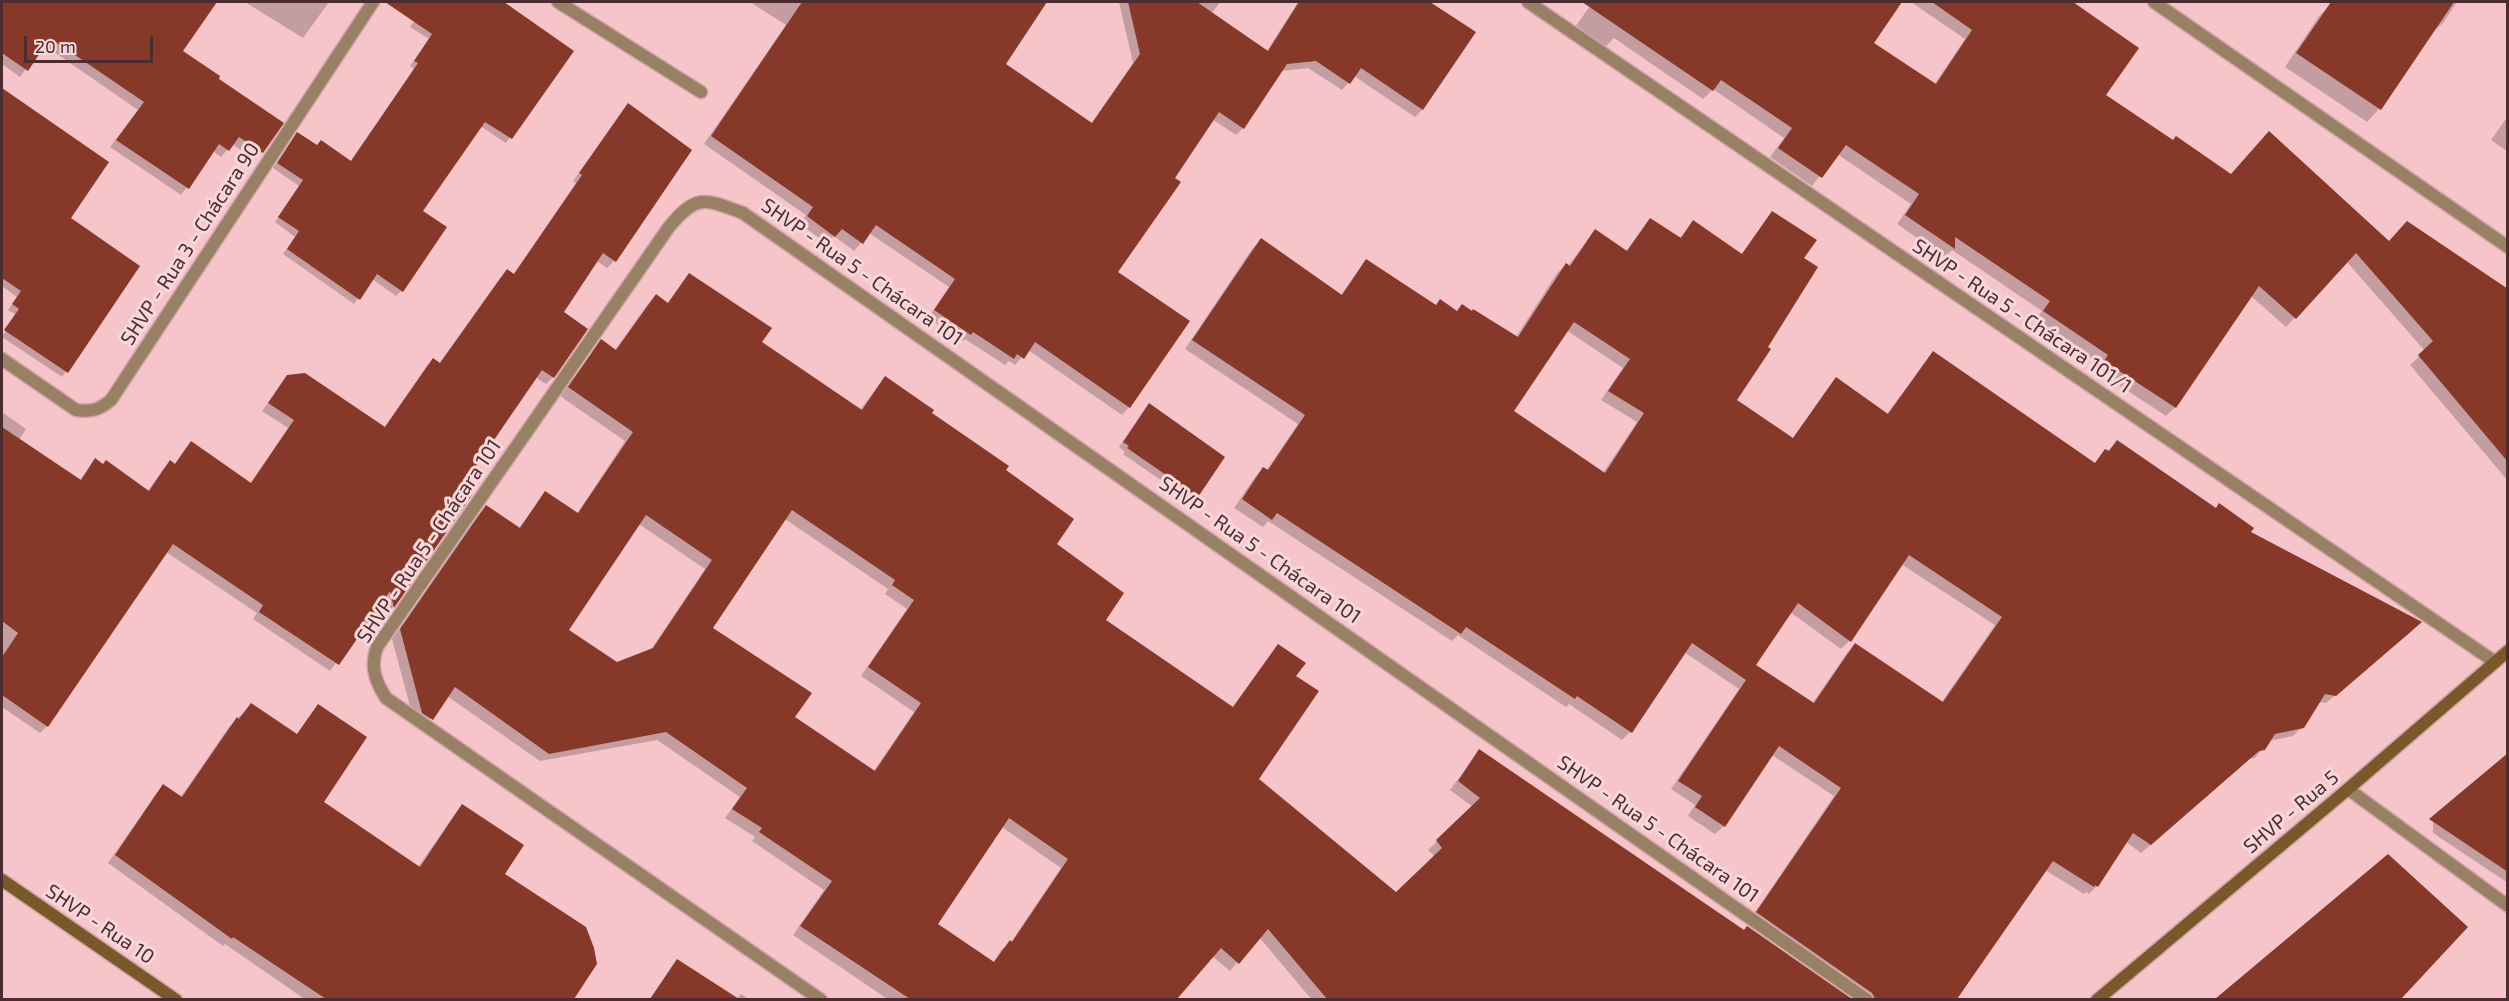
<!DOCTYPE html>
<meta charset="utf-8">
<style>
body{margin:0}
#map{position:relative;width:2509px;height:1001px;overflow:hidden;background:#f5c5c9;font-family:"Exo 2",sans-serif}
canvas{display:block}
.frame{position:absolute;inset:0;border:3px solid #4b2c30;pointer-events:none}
.scale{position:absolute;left:24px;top:36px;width:129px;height:27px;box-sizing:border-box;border:3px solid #4b2c30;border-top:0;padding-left:8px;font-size:18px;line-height:21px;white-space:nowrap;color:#4b2c30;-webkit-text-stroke:4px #f8d7d9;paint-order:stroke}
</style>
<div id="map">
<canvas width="2509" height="1001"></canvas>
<div class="frame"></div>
<div class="scale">20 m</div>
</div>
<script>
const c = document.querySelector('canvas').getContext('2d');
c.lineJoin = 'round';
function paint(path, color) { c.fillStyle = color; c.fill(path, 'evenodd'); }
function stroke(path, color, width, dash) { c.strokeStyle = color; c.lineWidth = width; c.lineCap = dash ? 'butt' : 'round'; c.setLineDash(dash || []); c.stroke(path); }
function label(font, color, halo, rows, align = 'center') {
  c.font = font + ' "Exo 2",sans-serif'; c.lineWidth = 6; c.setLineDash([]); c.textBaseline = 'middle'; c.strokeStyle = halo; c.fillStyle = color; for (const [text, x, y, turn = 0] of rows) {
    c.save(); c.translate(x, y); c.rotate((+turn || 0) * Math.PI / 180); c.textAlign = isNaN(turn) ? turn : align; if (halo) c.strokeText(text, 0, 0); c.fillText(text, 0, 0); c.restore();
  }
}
paint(new Path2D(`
 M2,2H215L181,52L217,79L262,152L255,159L232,144L221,157L213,151L181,195L110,147L138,110L44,45L20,77L2,64Z
 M245,2H329L303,38Z
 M428,2H501L572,51L506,143L480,126L421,211L401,291L396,296L372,279L354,304L283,254L295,237L275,222L299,186L273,168L298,134L317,146L350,162L414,69L410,66L429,39L410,27Z
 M750,2H913L919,6L921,2H1046L1004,65L1091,124L1133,63L1119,2H1220L1212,13L1267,51L1298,2H1390L1398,44L1428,2L1474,33L1422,110L1415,117L1354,76L1342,90L1308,68L1281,71L1243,128L1236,135L1212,119L1173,178L1116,272L1188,322L1129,407L1122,415L1028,350L1015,365L1009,361L1005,365L965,339L963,341L928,318L949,287L869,233L854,251L834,236L826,243L800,224L806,215L704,144L786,25Z
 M1593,2H1900L1872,44L1934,85L1965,39L1911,2H2035L2053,14L2064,2H2071L2137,48L2104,95L2173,141L2230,176L2508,291V481L2410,365L2425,351L2347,262L2286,327L2251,296L2175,407L2166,416L2096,370L2100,364L2035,321L2042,311L1952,250L1945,257L1897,224L1911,204L1837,154L1812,186L1770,157L1784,138L1713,89L1703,99L1614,38L1605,47L1575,27Z
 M2352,2H2457L2443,23L2429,35L2379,109L2367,122L2285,67L2319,16L2332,3L2345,12Z
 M7,102L69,218L138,266L62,377L2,337L15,314L8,310L17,297L2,286V110Z
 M628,105L614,261L607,268L597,261L562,312L553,377L546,384L535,377L459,488L470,496L393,607L387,613L383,598L330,671L253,619L257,613L166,552L47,726L40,733L2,707V412L26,429L19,440L79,481L96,460L148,491L163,469L170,462L174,465L191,443L250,484L288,428L262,411L287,377L384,428L426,367L433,360L439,364L500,278L508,271L513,275L576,183L573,181Z
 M2508,116V152L2491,140Z
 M1772,212L1802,258L1735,400L1792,439L1836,379L1886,415L1933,353L2094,464L2117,442L2249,532L2412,631L2326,703L2318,702L2302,727L2293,736L2269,741L2255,758L2249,759L2141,853L2126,842L2097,886L2089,894L2086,892L2084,894L2045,870L1956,1000H1861L1749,921L1834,796L1772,755L1724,826L1715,834L1688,816L1695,805L1671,789L1739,689L1684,652L1630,732L1622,740L1569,704L1566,707L1458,635L1452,641L1268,521L1263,527L1234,508L1255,477L1263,469L1266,471L1298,424L1185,349L1252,249L1261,240L1340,296L1366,261L1435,306L1456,312L1462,306L1516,337L1557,273L1566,265L1568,266L1595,231L1626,251L1650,220L1679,239L1693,222L1741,255ZM1566,330L1623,368L1601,400L1637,422L1603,473L1512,412ZM1901,564L1995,625L1941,703L1855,645L1847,653L1812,704L1754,665L1790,612L1841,649L1849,641Z
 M689,275L760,343L860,410L885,377L1004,470L1104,621L1232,708L1278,645L1294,676L1257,779L1396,894L1435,857L1428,850L1473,807L1450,790L1479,751L1743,931L1747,928L1849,1000H1312L1259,937L1230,971L1212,956L1175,1000H889L793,935L824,890L752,841L755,837L725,818L740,797L657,740L540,761L447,696L423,728L414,721L392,639L478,515L486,507L519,528L545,493L577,514L625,441L560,396L601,341L615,350L648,304L656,296L667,304ZM785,519L888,589L885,594L907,609L861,676L914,712L873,772L793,718L711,628ZM639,524L705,569L650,651L617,664L567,630ZM1002,827L1061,868L1011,942L1001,950L993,963L936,925Z
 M1149,405L1196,496L1191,501L1123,454L1125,452L1119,447Z
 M251,705L296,735L318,706L322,802L418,867L455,814L463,806L503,874L596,964L572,1000H306L225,944L223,946L108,863L156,794L163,786L180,798L229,727Z
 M2508,755V883L2433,833V818Z
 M2388,856L2466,928L2399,1000H2217Z
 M677,961L736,999L741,994L750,1000H650Z`), '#0003');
paint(new Path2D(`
 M2,2H217L183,51L220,76L219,79L284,123L263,153L239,137L229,151L219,144L189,189L116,140L144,102L50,38L28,71L2,53Z
 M385,2H504L574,51L512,139L485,122L423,211L447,227L403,292L377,274L360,300L287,249L299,231L278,217L303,180L277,163L297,132L317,145L321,140L351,161L418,63L414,61L432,34Z
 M802,2H1047L1006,64L1092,123L1140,54L1128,2H1197L1268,51L1299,2H1430L1476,32L1423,110L1361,68L1350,84L1316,61L1287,64L1244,129L1219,112L1175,178L1181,182L1118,272L1190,321L1130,408L1035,342L1024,359L1017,354L1014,359L973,332L971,335L934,310L955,279L876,225L863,244L842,229L835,237L807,216L813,207L711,136Z
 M1582,2H1902L1874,43L1936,84L1972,30L1932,2H2073L2139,48L2106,95L2173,140L2176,136L2231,174L2269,131L2389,241L2407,221L2508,289V462L2418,355L2433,341L2356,253L2296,319L2259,286L2176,408L2104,361L2108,355L2043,311L2050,301L1955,237V249L1905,215L1919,194L1846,145L1822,178L1778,148L1792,128L1721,80L1713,91Z
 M2331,2H2454L2381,110L2296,53Z
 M2,88L109,162L71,218L140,266L68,373L4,330L19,309L12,304L21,291L2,278Z
 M628,103L692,150L616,262L603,253L564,312L588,329L554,378L542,370L461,488L472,495L394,608L390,591L339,665L259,612L263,605L173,544L48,727L2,695V657L18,633L2,621V427L81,480L95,458L103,464L106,460L149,491L170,460L175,464L191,441L251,483L294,420L268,403L287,375L305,373L385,427L433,358L440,363L507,269L514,274L582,175L579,173Z
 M1772,211L1817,240L1804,258L1818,267L1768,347L1771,349L1737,400L1793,438L1836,377L1888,414L1933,351L2095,463L2105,449L2109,451L2117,440L2216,508L2219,503L2254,528L2251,532L2422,622L2336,696L2325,694L2304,728L2275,734L2265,750L2259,751L2151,845L2133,833L2098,887L2095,885L2094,887L2053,861L1957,999H1875L1872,993L1756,912L1841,788L1779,746L1725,827L1695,807L1702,796L1678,781L1746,680L1692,643L1632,733L1577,696L1575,699L1466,627L1461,634L1277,513L1272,520L1242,499L1263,467L1268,470L1305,415L1192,340L1261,238L1342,295L1366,259L1436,305L1440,299L1457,311L1462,304L1472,311L1473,309L1518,337L1566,263L1570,266L1595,229L1627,251L1650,218L1681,238L1693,220L1742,254ZM1574,322L1630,359L1608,391L1644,413L1605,473L1514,411ZM1909,555L2002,617L1943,702L1855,643L1814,703L1756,665L1798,603L1851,642Z
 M689,273L772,328L762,342L862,410L885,376L934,410L932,413L1009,466L1006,470L1074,519L1057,544L1124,593L1106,620L1233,707L1278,644L1306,663L1296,676L1319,691L1259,779L1396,892L1442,848L1436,840L1480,798L1458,781L1479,749L1744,930L1747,926L1852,999H1327L1268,929L1239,964L1221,948L1177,999H910L800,926L832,881L759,832L762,828L732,809L747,788L666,732L549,754L455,687L433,720L422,713L400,629L486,505L520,528L545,491L578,513L633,432L568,387L601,339L616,350L656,294L668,303ZM792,510L895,580L892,585L914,600L868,667L921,703L875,771L795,717L812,693L713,628ZM646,515L712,560L653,648L617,662L569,630ZM1009,818L1068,859L1012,942L1010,940L994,962L938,924Z
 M1149,403L1225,457L1198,497L1127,448L1129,446L1123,442Z
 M251,703L297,734L318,704L367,737L324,802L420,867L462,804L524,845L505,874L586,927L594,948L597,964L574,999H326L233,937L232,939L115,855L163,784L182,797L237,717L239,719Z
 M2508,753V872L2429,819Z
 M2388,854L2468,927L2401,999H2215Z
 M677,959L739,999H650Z`), '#863829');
const street = new Path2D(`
 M558,2L701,92
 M1528,2L2495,662
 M2154,2L2508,247
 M2,359L76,410C91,412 99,410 111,400L373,2
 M2348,789L2508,906
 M821,1000L386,698C375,681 370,666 377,647L669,227C697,193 705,199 743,213L1867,1000`);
const secondary = new Path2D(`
 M2,880L176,1000
 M2097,1000L2348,789L2508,651`);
stroke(street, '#d0a3a7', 15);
stroke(secondary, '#d0a3a7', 15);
stroke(street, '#978063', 12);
stroke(secondary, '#79582a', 12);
label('20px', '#4b2c30', '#f8d7d9', [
 ["SHVP - Rua 3 - Chácara 90",190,244,-57],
 ["SHVP - Rua 5 - Chácara 101",862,272,35],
 ["SHVP - Rua 5 - Chácara 101/1",2022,316,34],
 ["SHVP - Rua 5 - Chácara 101",429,541,-56],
 ["SHVP - Rua 5 - Chácara 101",1260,550,35],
 ["SHVP - Rua 5",2291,812,-40],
 ["SHVP - Rua 5 - Chácara 101",1658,829,35],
 ["SHVP - Rua 10",100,924,34]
]);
</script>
